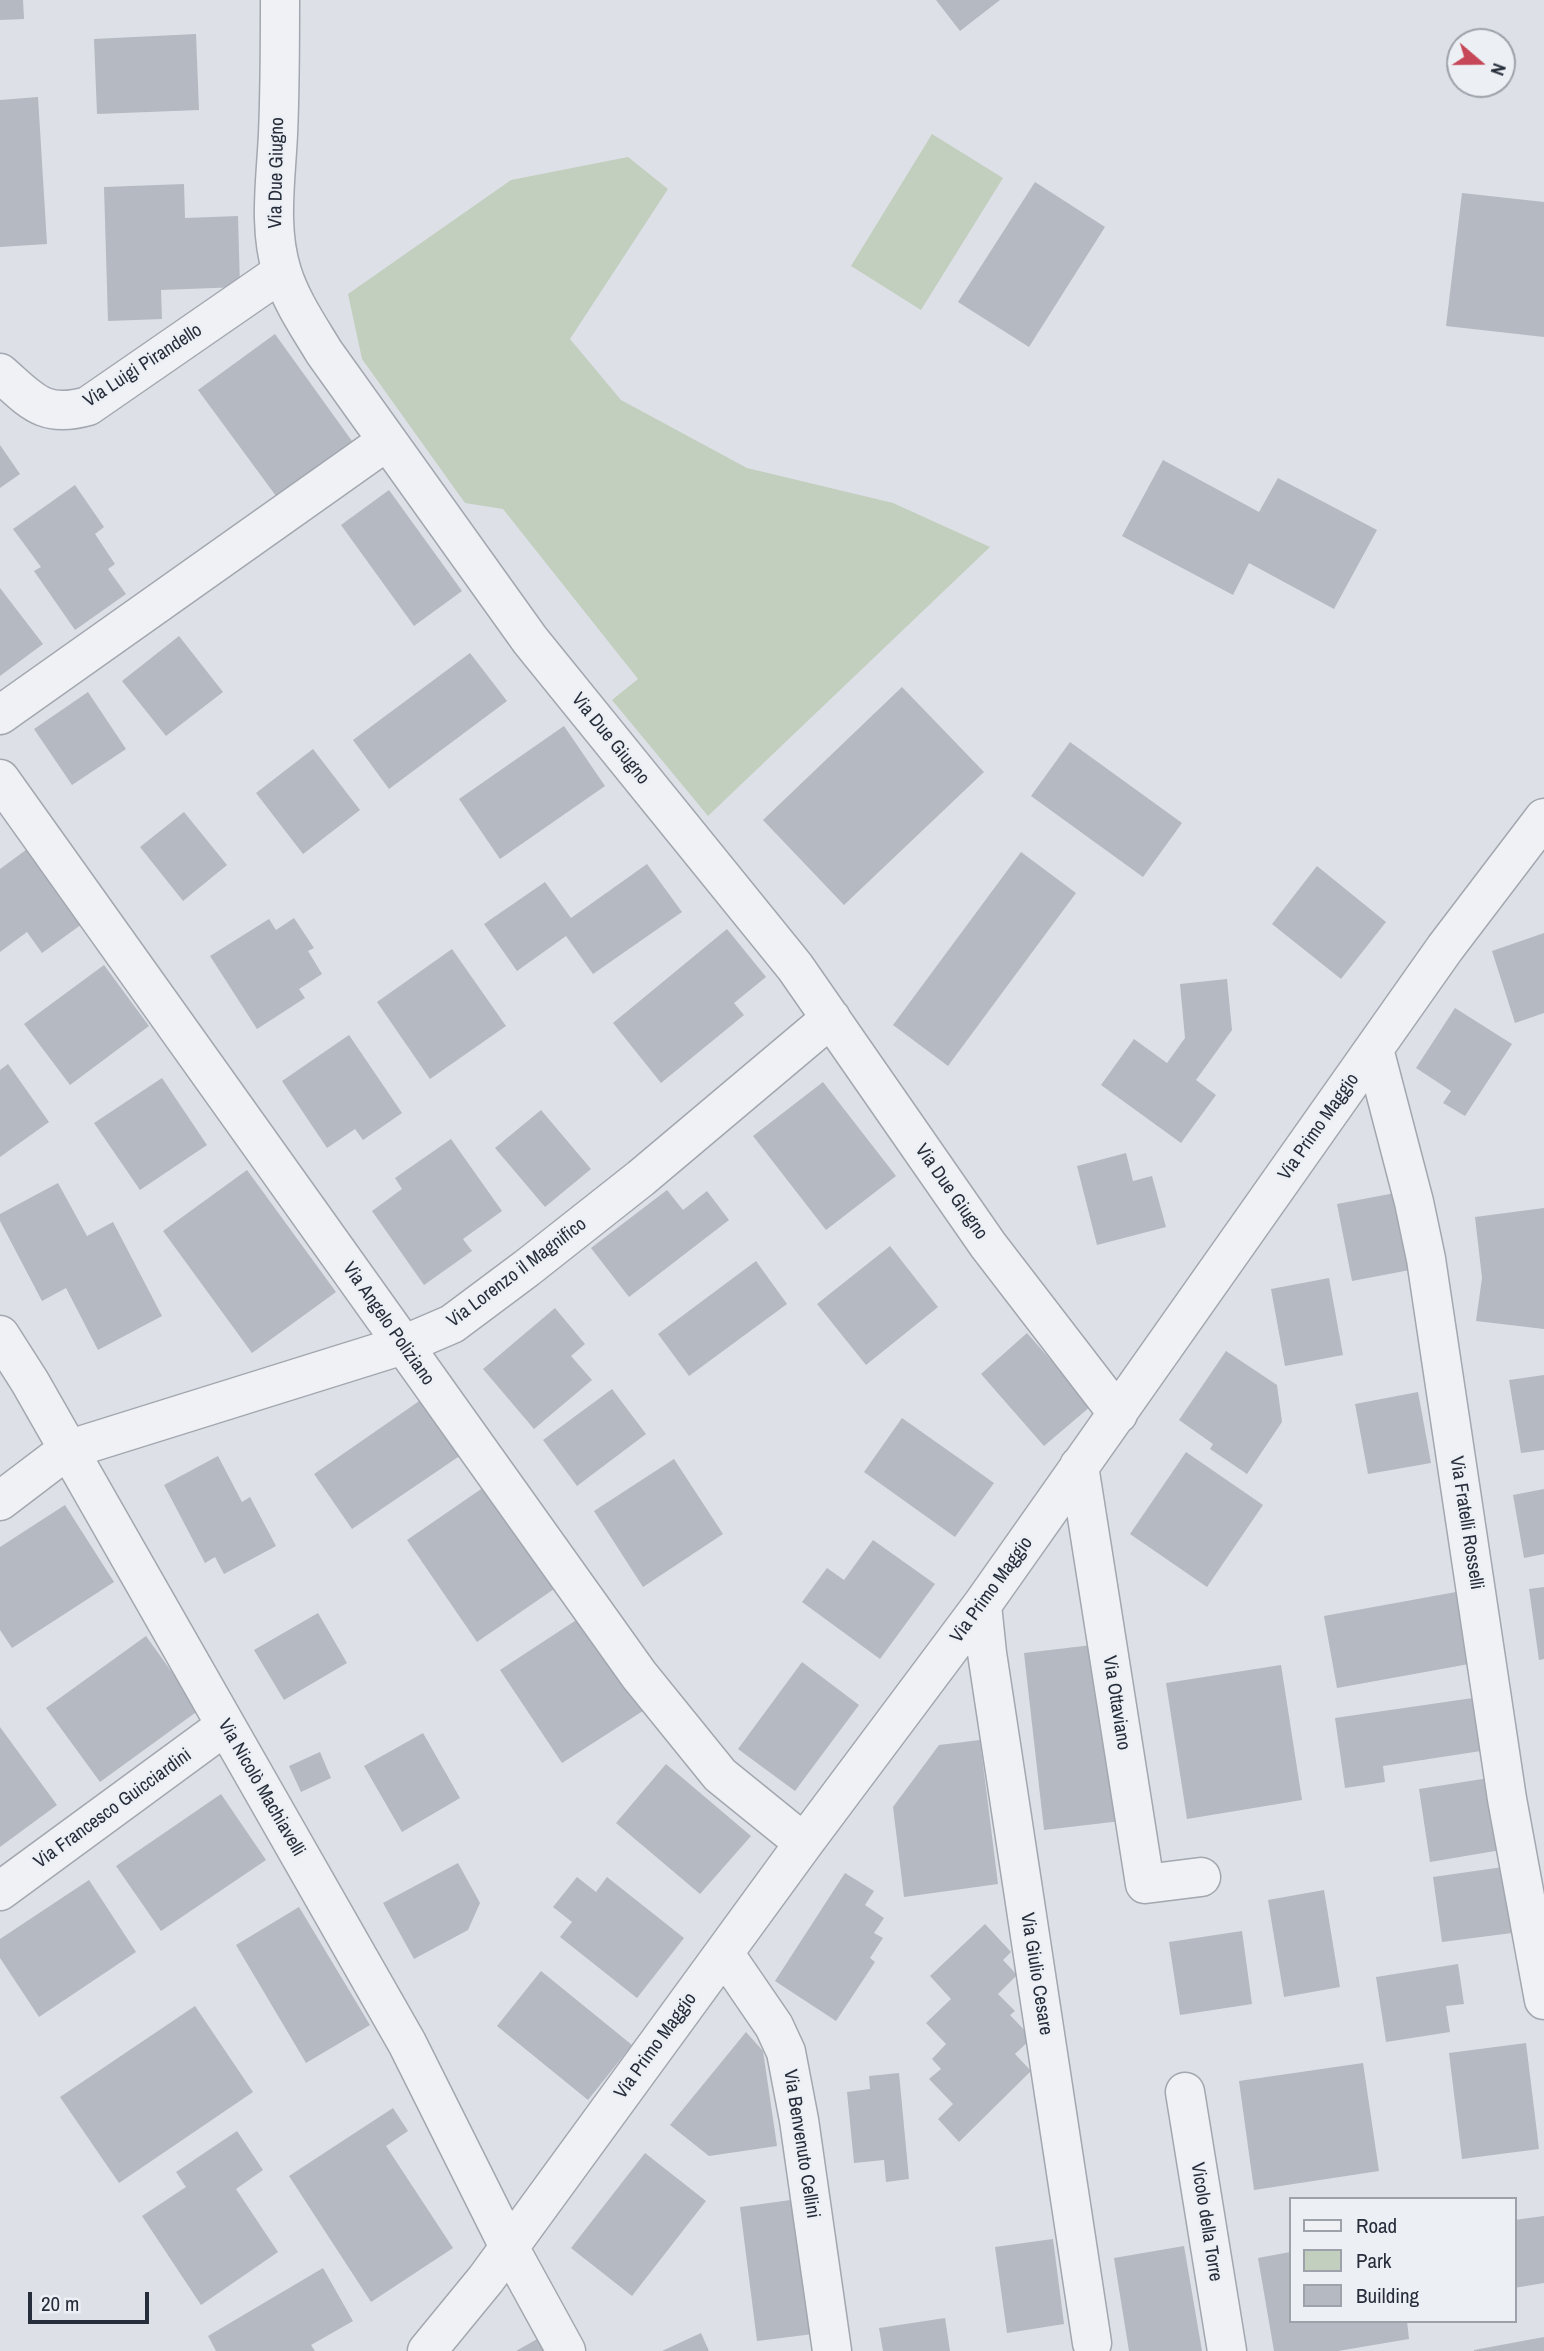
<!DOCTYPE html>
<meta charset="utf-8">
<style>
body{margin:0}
#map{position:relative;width:1544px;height:2351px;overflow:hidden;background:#dde0e6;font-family:"Archivo Narrow",sans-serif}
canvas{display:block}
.legend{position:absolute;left:1289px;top:2197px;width:228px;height:126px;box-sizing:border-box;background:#eceff4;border:2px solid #9da2aa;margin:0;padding:9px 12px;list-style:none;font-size:21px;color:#272e3b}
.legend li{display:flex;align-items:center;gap:14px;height:35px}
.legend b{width:35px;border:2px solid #9da2aa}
.north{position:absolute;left:1446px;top:28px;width:70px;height:70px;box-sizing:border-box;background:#eceff4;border:2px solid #9da2aa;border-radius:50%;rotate:110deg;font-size:19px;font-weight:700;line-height:28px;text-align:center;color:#272e3b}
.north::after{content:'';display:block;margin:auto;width:24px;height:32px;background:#c54758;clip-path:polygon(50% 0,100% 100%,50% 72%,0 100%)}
.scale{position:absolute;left:28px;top:2292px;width:121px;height:32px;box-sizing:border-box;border:4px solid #272e3b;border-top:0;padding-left:9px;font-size:21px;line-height:24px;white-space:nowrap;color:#272e3b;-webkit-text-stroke:5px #eceff4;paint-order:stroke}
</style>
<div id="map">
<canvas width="1544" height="2351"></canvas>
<ul class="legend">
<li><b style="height:9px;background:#eff1f5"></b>Road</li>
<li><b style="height:19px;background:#c2cfbe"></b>Park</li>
<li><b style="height:19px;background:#b4b9c2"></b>Building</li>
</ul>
<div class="north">N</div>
<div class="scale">20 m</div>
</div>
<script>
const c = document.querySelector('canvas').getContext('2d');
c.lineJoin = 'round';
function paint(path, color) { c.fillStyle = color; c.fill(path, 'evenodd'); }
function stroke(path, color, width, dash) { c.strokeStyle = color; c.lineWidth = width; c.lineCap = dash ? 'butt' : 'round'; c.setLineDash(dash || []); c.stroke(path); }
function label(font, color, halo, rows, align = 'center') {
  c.font = font + ' "Archivo Narrow",sans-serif'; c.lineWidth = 5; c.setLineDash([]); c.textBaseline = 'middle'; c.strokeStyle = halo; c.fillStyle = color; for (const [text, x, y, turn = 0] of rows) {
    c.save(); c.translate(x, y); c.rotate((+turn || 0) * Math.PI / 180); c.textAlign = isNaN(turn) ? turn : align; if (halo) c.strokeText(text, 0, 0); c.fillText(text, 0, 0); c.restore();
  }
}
paint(new Path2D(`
 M932,134L1003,178L921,310L851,266Z
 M628,157L668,189L570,339L621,400L747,468L893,503L990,547L708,816L612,700L638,679L503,509L465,503L362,359L348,294L511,180Z`), '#c2cfbe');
paint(new Path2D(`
 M0,0H23L24,19L0,20Z
 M936,0H1000L960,31Z
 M196,34L199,110L97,114L94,39Z
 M38,97L47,244L0,247V100Z
 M1035,182L1105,227L1029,347L958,302Z
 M184,184L185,218L238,216L240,287L161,290L162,319L108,321L104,187Z
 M1462,193L1544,202V337L1446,326Z
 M275,334L352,441L276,496L198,390Z
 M0,445L20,474L0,488Z
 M1163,460L1259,512L1278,478L1377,530L1334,609L1249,563L1233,595L1122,536Z
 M75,485L104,527L95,534L115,564L108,569L126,594L75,630L34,571L41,567L13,529Z
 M389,490L462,591L414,626L341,525Z
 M0,588L43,644L0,676Z
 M179,636L223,692L166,736L122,681Z
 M470,653L507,701L389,789L353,740Z
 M902,687L984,772L844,905L763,820Z
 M88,692L126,749L72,785L34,729Z
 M564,726L605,786L500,859L459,799Z
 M1070,742L1182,823L1143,877L1031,796Z
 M313,749L360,810L303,854L256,793Z
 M184,812L227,865L183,901L140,847Z
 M34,844L89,919L42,953L27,932L0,952V869Z
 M1021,852L1076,893L948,1066L893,1025Z
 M647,864L682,912L593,974L566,936L517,971L484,924L545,882L571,918Z
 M1317,866L1386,922L1341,979L1272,924Z
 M294,918L314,948L308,951L322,974L299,989L305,998L257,1029L210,956L269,919L276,930Z
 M727,929L766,977L734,1003L744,1015L661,1083L613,1023Z
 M1544,933V1013L1515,1023L1492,951Z
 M452,949L506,1026L430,1079L377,1002Z
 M104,965L149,1026L70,1085L24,1024Z
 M1227,979L1232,1030L1196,1080L1216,1095L1181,1143L1101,1085L1134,1039L1167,1063L1185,1038L1180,984Z
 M1455,1008L1512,1044L1465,1116L1443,1103L1451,1091L1416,1068Z
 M349,1035L402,1113L363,1140L355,1129L327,1148L282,1081Z
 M8,1064L49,1122L0,1157V1070Z
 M162,1078L207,1145L140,1190L94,1123Z
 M823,1082L896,1176L826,1230L753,1136Z
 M541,1110L591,1169L545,1207L495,1148Z
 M451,1139L502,1211L463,1239L472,1251L424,1285L372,1211L402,1189L395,1178Z
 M1126,1153L1133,1181L1152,1176L1166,1227L1097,1245L1077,1166Z
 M247,1170L336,1292L252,1353L163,1231Z
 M58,1183L87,1236L113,1222L162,1316L98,1350L66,1288L42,1301L0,1221V1214Z
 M667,1190L683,1210L707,1191L729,1220L629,1297L591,1248Z
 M1395,1193L1410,1270L1352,1281L1337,1204Z
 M1544,1208V1329L1476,1321L1482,1278L1475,1217Z
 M890,1246L938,1307L866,1365L817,1304Z
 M756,1261L787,1304L689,1376L658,1334Z
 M1329,1278L1343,1355L1285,1366L1271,1289Z
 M555,1308L585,1344L571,1356L592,1380L534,1429L483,1369Z
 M1027,1333L1091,1406L1044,1446L981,1374Z
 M1226,1351L1277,1385L1282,1422L1247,1474L1210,1449L1213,1444L1179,1420Z
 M1544,1375V1450L1521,1453L1509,1380Z
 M612,1389L646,1434L577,1486L543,1440Z
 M1418,1392L1431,1463L1368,1474L1355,1404Z
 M425,1397L464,1453L352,1529L314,1474Z
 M902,1418L994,1483L955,1537L864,1472Z
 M1186,1452L1263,1505L1207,1587L1130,1534Z
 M218,1456L242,1502L250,1497L276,1546L224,1574L215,1557L205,1563L164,1485Z
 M674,1459L723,1534L643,1587L594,1511Z
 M487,1485L557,1587L477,1642L407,1540Z
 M1544,1489V1554L1524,1558L1513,1495Z
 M65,1505L114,1582L12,1648L0,1630V1547Z
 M873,1540L935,1584L880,1659L802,1602L827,1568L844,1580Z
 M1544,1587V1659L1539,1660L1529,1589Z
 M1456,1592L1469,1664L1337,1688L1324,1616Z
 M318,1613L347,1663L284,1700L254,1650Z
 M584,1615L646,1709L562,1763L500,1670Z
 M146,1636L199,1710L100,1782L46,1708Z
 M1101,1644L1121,1821L1044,1830L1024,1653Z
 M802,1662L859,1705L795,1791L738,1749Z
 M1281,1665L1302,1800L1187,1819L1166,1683Z
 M1473,1698L1481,1751L1383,1766L1385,1782L1345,1788L1335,1718Z
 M0,1727L57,1805L0,1847Z
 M423,1733L460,1798L402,1832L364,1766Z
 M980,1740L998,1884L904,1897L893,1807L939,1745Z
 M320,1752L331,1778L301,1792L289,1766Z
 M666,1764L751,1836L700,1894L616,1823Z
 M1489,1778L1501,1850L1430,1862L1419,1789Z
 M221,1794L266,1860L161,1931L116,1866Z
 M458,1863L480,1903L468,1930L414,1959L383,1903Z
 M1503,1867L1512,1933L1442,1942L1433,1877Z
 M845,1873L874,1891L865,1905L884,1918L874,1933L883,1938L870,1958L875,1962L836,2021L775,1981Z
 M577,1877L596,1892L607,1877L684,1938L637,1998L560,1937L572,1922L553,1907Z
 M89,1880L136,1952L39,2017L0,1958V1939Z
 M1324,1890L1340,1987L1284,1997L1268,1900Z
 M299,1907L370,2025L306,2063L236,1945Z
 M985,1924L1011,1952L1003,1960L1017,1975L998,1994L1015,2011L1010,2015L1032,2038L1015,2054L1031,2071L959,2142L938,2119L953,2104L929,2079L941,2069L932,2059L946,2044L926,2023L951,1999L930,1976Z
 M1242,1931L1252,2004L1180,2015L1169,1942Z
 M1458,1964L1464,2004L1446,2006L1450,2032L1386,2042L1376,1977Z
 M541,1971L632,2045L588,2100L497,2026Z
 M195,2006L253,2092L119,2183L60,2097Z
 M746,2032L763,2051L777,2146L709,2156L670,2125Z
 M1526,2043L1539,2149L1462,2159L1449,2053Z
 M1363,2063L1379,2171L1254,2190L1239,2081Z
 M899,2073L909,2179L886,2182L884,2160L854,2163L847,2092L870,2089L869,2076Z
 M393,2108L408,2131L386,2146L453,2248L371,2302L289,2176Z
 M237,2131L263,2170L236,2189L278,2252L201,2305L142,2216L186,2187L176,2172Z
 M645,2153L706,2201L632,2296L571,2248Z
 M805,2198L821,2333L757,2341L740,2207Z
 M1544,2216V2283L1514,2288V2220Z
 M1053,2239L1064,2324L1007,2333L995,2247Z
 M1184,2246L1202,2351H1129L1114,2258Z
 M1290,2252V2321H1407L1409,2339L1338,2351H1274L1258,2258Z
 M323,2268L353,2321L311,2345L315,2351H216L208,2336Z
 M945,2318L950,2351H883L879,2328Z
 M701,2333L709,2351H662Z
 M1544,2337V2351H1474V2350Z
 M539,2338L547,2351H516Z`), '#b4b9c2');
const minor = new Path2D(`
 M280,0C280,45 280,89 278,134C276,179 268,228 282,272C291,301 309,327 324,352L530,640L795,967L988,1245L1118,1414
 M0,373C31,400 43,419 88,406L282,272
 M0,715L387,441
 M0,779L639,1675L720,1775L804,1843
 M1374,1049L1414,1202L1426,1259L1507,1799L1544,2000
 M0,1335L30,1382L407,2043L509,2247L566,2351
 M1079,1466L1145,1884L1201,1877
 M0,1501L67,1450L403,1345L452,1324L527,1268L641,1178L831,1018
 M982,1605L987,1653L1092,2343
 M0,1891L225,1726
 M724,1953L774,2026L786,2052L799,2120L832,2351
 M1185,2092L1227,2351
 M427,2351L486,2279L804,1843L982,1605L1445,948L1544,818`);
stroke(minor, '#a3a7af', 41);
stroke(minor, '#eff1f5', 38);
label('19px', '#272e3b', '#eceff4', [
 ["Via Due Giugno",277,173,-89],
 ["Via Luigi Pirandello",143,366,-33],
 ["Via Due Giugno",610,739,51],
 ["Via Primo Maggio",1319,1127,-55],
 ["Via Due Giugno",951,1192,55],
 ["Via Lorenzo il Magnifico",517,1273,-37],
 ["Via Angelo Poliziano",388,1324,55],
 ["Via Fratelli Rosselli",1466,1523,81],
 ["Via Primo Maggio",992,1590,-54],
 ["Via Ottaviano",1116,1703,81],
 ["Via Nicolò Machiavelli",261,1788,60],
 ["Via Francesco Guicciardini",113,1809,-36],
 ["Via Giulio Cesare",1036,1974,81],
 ["Via Primo Maggio",656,2046,-54],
 ["Via Benvenuto Cellini",801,2144,81],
 ["Vicolo della Torre",1206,2222,81]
]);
</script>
